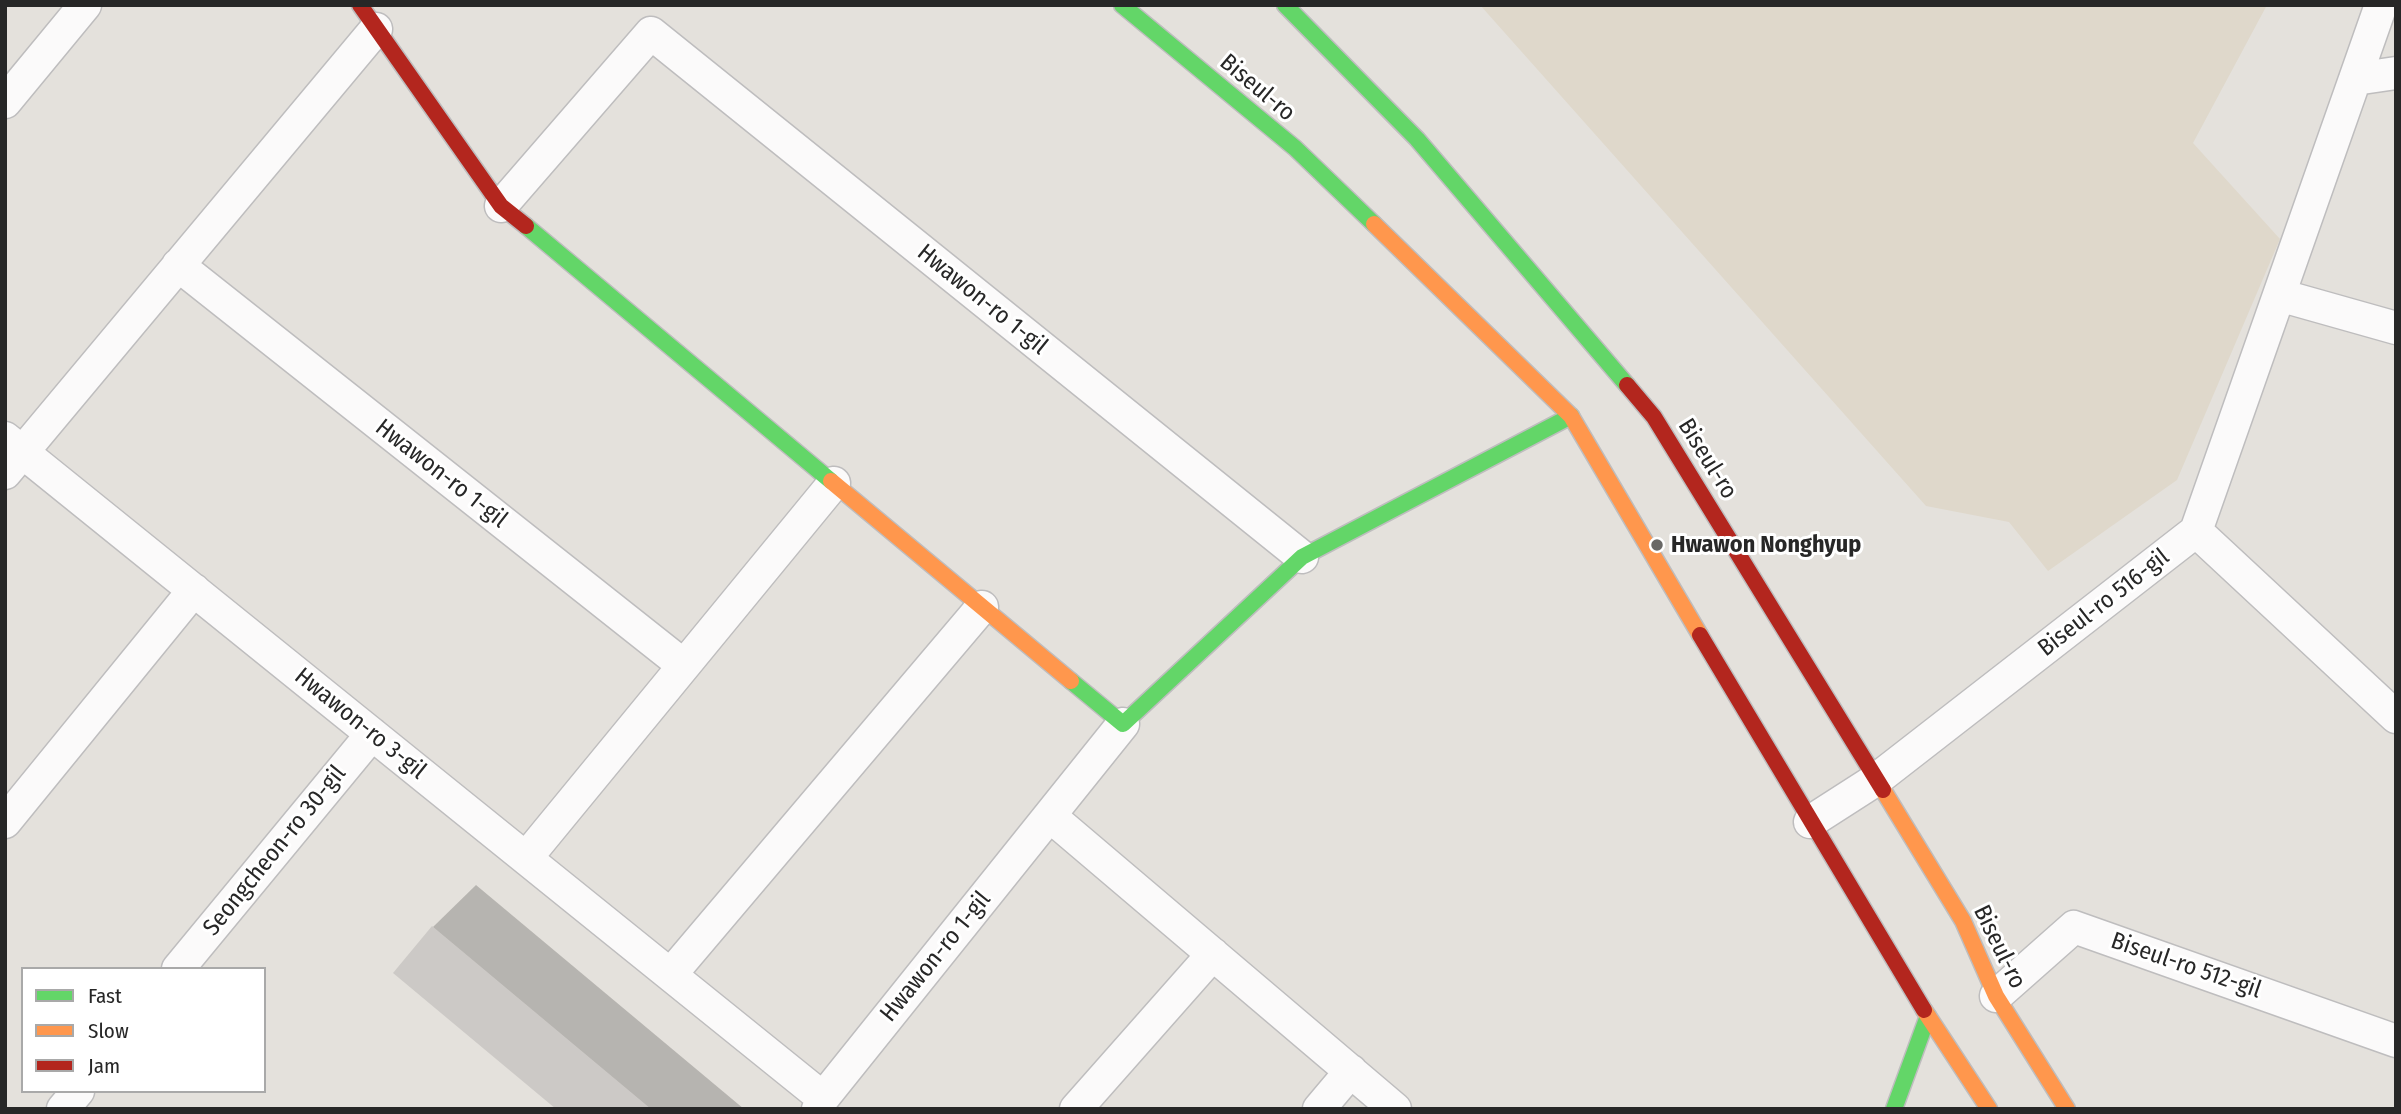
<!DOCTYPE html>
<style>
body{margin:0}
#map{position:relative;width:2401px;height:1114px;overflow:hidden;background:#e4e1dc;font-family:"Fira Sans Condensed",sans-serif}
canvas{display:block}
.frame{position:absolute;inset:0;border:7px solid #272727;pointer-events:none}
.legend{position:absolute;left:21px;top:967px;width:245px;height:126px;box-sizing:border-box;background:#fff;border:2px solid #a9a9a9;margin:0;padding:9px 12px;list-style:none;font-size:21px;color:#272727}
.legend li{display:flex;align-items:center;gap:14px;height:35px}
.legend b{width:35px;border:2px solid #a9a9a9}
</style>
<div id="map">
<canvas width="2401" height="1114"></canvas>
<div class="frame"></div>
<ul class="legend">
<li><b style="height:9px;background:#63d668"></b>Fast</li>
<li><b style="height:9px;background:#ff974d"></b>Slow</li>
<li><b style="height:9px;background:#b3261e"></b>Jam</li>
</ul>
</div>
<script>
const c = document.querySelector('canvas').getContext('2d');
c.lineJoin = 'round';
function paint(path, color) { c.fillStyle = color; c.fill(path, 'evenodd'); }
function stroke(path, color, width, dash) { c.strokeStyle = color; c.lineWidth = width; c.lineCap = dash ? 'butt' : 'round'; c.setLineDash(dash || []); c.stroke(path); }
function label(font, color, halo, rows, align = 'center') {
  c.font = font + ' "Fira Sans Condensed",sans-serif'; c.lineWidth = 6; c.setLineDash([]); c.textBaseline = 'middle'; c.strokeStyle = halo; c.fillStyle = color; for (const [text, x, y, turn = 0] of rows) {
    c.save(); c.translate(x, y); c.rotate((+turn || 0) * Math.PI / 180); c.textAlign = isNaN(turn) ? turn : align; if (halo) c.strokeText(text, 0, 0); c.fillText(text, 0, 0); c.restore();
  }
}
paint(new Path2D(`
 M1480,5H2267L2193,143L2280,239L2177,480L2048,571L2009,522L1926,506Z`), '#dfd8cb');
paint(new Path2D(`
 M476,885L744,1109H559L433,927Z`), '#0003');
paint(new Path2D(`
 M432,926L651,1109H556L393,973Z`), '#ccc9c6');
const street = new Path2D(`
 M2355,79L2396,73
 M5,102L85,5
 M501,206L651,33L1302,557
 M178,265L683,665
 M2279,295L2396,328
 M5,438L823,1098
 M5,473L376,29
 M2196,531L2396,717
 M1050,816L1395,1109
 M5,822L194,590
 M1810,822L1877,779L2196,531L2381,5
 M526,858L834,483
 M178,969L372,734
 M671,974L982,607
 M1996,996L2074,927L2396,1041
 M63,1109L78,1091
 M818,1109L823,1098L1123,724
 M1076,1109L1213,954
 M1319,1109L1351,1071`);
const fast = new Path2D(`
 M1122,5L1295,148L1374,224
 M1285,5L1417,139L1627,385
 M526,226L831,481
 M1071,681L1123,724L1302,557L1571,416
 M1894,1109L1928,1016`);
const slow = new Path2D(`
 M1374,224L1571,416L1700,635
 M831,481L1071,681
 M1883,790L1963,921L1996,996L2067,1109
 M1924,1010L1989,1109`);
const jam = new Path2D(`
 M360,5L501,206L526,226
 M1627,385L1654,417L1883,790
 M1700,635L1924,1010`);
stroke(street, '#bebdbe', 35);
stroke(fast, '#bebdbe', 19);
stroke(slow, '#bebdbe', 19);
stroke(jam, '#bebdbe', 19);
stroke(street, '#fbfafa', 32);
stroke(fast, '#63d668', 16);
stroke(slow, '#ff974d', 16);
stroke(jam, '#b3261e', 16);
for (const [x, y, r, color] of [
 [1657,545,7,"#696866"]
]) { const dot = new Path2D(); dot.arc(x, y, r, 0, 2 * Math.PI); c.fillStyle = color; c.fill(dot); stroke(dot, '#fff', 2.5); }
label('24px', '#272727', '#fff', [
 ["Biseul-ro",1257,88,40],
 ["Hwawon-ro 1-gil",982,300,39],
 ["Biseul-ro",1707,459,58],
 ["Hwawon-ro 1-gil",441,474,38],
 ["Biseul-ro 516-gil",2104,603,-38],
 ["Hwawon-ro 3-gil",360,724,39],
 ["Seongcheon-ro 30-gil",275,851,-51],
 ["Biseul-ro",1999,947,64],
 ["Hwawon-ro 1-gil",936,957,-51],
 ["Biseul-ro 512-gil",2186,966,19]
]);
label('bold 24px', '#272727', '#fff', [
 ["Hwawon Nonghyup",1671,545]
], 'left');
</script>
